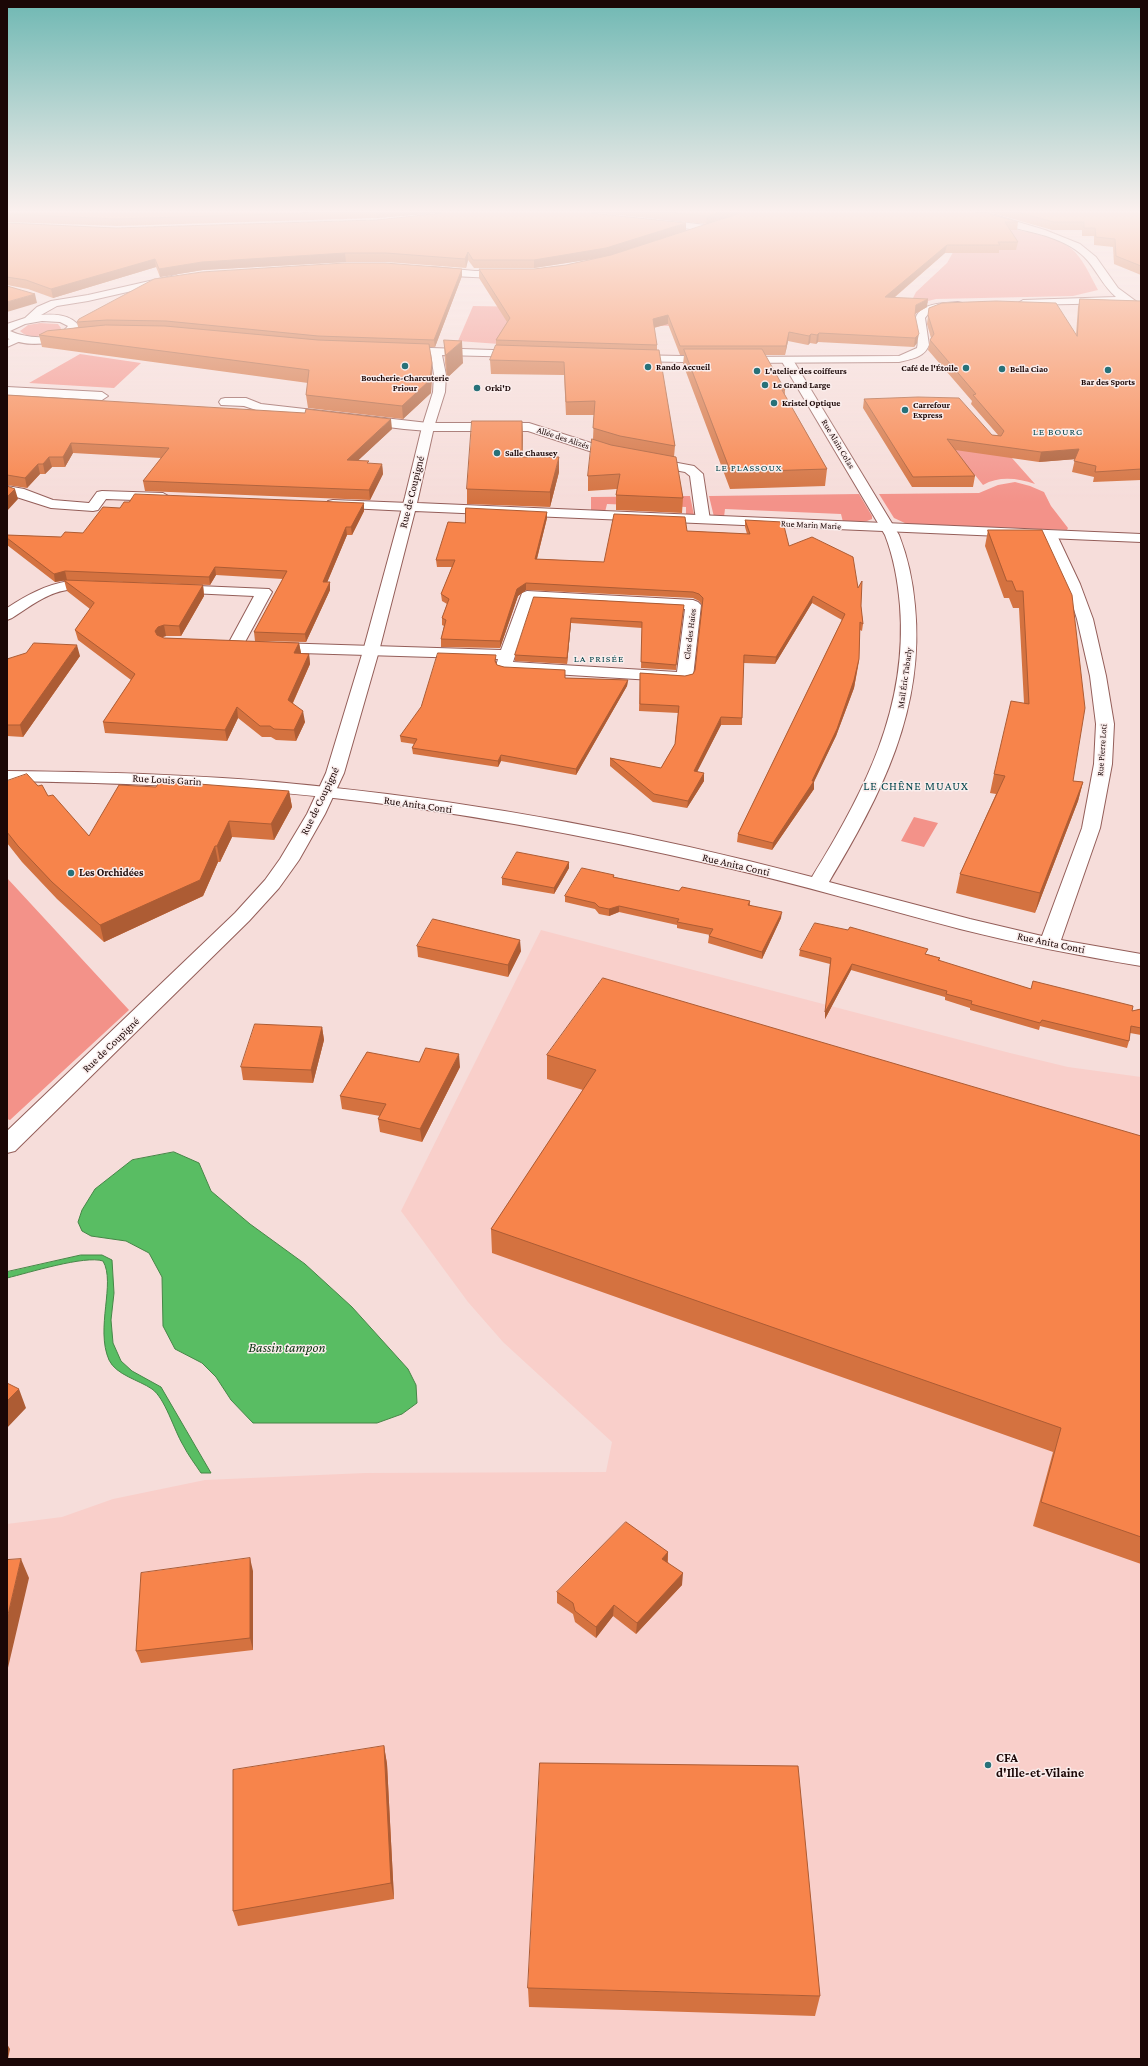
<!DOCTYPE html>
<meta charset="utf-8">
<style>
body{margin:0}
#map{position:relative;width:1148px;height:2066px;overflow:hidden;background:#f6ddda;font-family:"Crimson Pro",serif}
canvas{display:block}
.frame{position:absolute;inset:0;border:8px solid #1b0706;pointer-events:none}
</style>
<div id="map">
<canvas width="1148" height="2066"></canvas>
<div class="frame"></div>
</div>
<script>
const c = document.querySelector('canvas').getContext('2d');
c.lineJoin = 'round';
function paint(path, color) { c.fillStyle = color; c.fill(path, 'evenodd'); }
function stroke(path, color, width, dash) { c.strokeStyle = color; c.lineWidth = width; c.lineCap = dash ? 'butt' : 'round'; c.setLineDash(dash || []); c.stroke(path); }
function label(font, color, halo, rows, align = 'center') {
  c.font = font + ' "Crimson Pro",serif'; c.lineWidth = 3; c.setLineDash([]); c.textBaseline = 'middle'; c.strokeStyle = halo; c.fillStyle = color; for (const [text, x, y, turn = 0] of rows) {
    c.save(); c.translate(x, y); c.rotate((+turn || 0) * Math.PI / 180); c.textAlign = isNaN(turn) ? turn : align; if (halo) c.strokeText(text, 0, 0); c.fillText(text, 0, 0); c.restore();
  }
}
paint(new Path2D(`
 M541,930L1010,1053L1068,1067L1141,1077V2059H7V1524L62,1517L113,1499L205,1480L365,1473L606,1472L612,1442L503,1342L468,1302L401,1211Z`), '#f9cfca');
paint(new Path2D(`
 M1001,227C1025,232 1057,234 1075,252C1085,263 1091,277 1098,290L1073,296L936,299L928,301V303L912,300L916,292L947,263L957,245Z
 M641,298L672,326L547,325L513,345L458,341L473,306L533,307Z
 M40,323L58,324L61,328L60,330C48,334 30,341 20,331L28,325Z
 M80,354L141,363L114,388L29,383Z
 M932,431L1004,449L1035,484C1017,478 999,476 983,485L975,475H965Z
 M1015,482L1030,486L1044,492L1051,506L1068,528L1067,530L907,524L894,518L879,494L979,493L998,485Z
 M859,494L872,516V519L867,521L843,522L841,514L725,509L724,517H714L709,496Z
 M690,496L694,515H686V507L607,504L605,512L591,511V497Z
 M914,817L938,823L924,847L901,841Z
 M7,878L129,1010L10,1120L7,1119Z`), '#f39289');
const water = new Path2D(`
 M174,1152L199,1163L211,1191L250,1224L305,1264L352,1307L408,1369L416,1385L417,1403L402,1414L377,1423H253L231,1400L216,1377L202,1363L175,1349L163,1326L162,1277L149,1253L126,1241L91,1236L82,1231L78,1222L82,1210L95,1189L132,1160Z
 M81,1255H102L112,1260L114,1293L111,1320L113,1343L121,1361L132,1371L161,1387L211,1473H201C195,1464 188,1455 183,1445C174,1430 165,1398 152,1389C139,1380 116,1375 109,1360C95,1328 116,1283 103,1261C85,1255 28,1273 7,1278V1272Z`);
paint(water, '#59bd63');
stroke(water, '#468647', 1);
const minor = new Path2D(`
 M657,219L705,225L710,228L705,231L654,224V220Z
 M19,336L25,339L7,347V340Z
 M787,357L793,360L899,535C908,558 913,582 915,606C925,710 881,795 829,882L970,919L1042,936L1082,828L1094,764L1096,724L1090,676L1077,619L1066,584L1043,534L1045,531H1055L1080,584L1093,619L1106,676L1114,724L1112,764L1100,828L1061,940L1141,954V966C1080,956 1020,944 960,929C879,908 800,884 719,866C589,836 457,811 325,797C219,786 113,783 7,781V771C113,772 220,775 326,787C489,804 653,835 812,877C864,793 908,708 900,606C898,582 894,558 885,535L781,360Z
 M7,387L102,392L108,396L102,400L7,395Z
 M225,398H246L261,404L428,423H529L619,452L694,466L703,474L710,520L708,523H698L696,520L690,476L685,472L611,458L528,431H428L404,429L259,411L244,406L221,405L219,402L221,399Z
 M7,486L24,489L53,500L89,503L97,492L102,491L163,493L170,497L163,501L106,499L98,510L93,511L51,508L7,494Z
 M333,500L409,503L414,504L416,507L414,510L409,511L328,507L326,504L328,501Z
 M69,581L101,582L103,585L101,588C90,591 79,589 67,590C47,593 29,607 12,618L7,620V608C27,595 45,585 69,581Z
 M174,585L269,589L272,592L245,642L501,650L522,593L527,591L693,600L698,602L701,605L693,677L691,680L685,682L504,671L498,669L496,666L498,659L235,651L229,649L227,646L254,596L169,592L167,589L169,586ZM533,601L685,609L677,672L513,662Z`);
const tertiary = new Path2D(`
 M976,213H988L1045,230L1080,244L1096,257L1118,288L1137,302L1132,305L1126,303L1019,305L1018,303L1023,300L1116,297C1104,287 1098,273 1088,261C1078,249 1064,242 1049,237C1033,231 987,224 976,213Z
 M432,267L475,271H509L514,274C507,282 441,275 428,272L427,270Z
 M176,275L181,278L180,280L88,301L57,306L41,315C54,314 70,314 79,326C65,346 28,348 7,338V324L25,318L37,307L51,301L88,295ZM42,321L60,322L68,326C56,342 25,338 10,331L25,324Z
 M958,302L962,303L963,305L962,307C950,310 933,306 925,318L929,345C924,358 911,359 899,362L735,363L630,361L624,358L630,355L735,357L899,356L917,348C919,341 916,333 915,326C913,303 941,303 958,302Z
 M400,347L524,351L530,354L524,357L442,355L446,375L445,392L434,427L417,503L1141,534V542L415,511L379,651L344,773L325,814L299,860L279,888L249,921L15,1151L7,1153V1131L235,913L265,880L280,859L307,814L326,773L363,651L405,497L422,427L433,392L434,375L431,354L396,352L394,350Z`);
stroke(minor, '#945e59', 2);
stroke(tertiary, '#945e59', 2);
paint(minor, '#fff');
paint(tertiary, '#fff');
paint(new Path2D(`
 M7,213H436L377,218L117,226L7,222Z
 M598,213H741L706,224Z
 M992,213H1141V275L1114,264L1113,247L1094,245V236H1082V230H1052Z
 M990,214L1018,222L1017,230H1010L1018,242L1016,250H999V253H945L894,298L927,307L915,314L917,343L914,347L818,342L816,344L810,343L808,345L788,341L785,355H765L785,390V395L827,469L825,486L730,489L683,364L684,355H680L668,324L654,328L657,345V350L675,446L674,457L683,498L682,513L616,510V495L617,489L588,491V476L593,439L594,415H566L564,375L491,374L490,360L496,345V340L507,322L479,278V269H534L566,265L604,257L534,268H474L468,260L466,268L386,262H346L203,270L160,277L156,267L53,298L28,289L7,285V223L116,228L686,231L606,256Z
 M462,269V276L435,347H429L432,363V375L431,393L403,419L308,408L306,395L308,383L42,347L39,335L78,327L77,322Z
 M1080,299L1141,301V480L1093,482L1094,477L1072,472L1075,459L1039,462L955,450L975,476L973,487H912L863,408L864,399L992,435H998L971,404L972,401L928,350L930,340L931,338L927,324L929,308L1076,335L1078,307Z
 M444,340L463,363L447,378L445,363Z
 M7,395L392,429L358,460L369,464H382L383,474L370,500L145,491L143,481L161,458L73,453L65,467H52L45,474H40L27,488L7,485Z
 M523,435L522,457L559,472L550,507L467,504V489Z
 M120,508L364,511L352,535H347L327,582H330V590L306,642L255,641L254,632L283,579L216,575L210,585L67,580L55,582L7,545V535L61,537L83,533Z
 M547,512V518L537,559L604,562L687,531L747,534L745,527V520L789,546L861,606L863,624L862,631L860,630L859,659L858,667L854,688L836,736L814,781V789L772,850L737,842L738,834L842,620L812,603L775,664L743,663L742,725H721L697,771L704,781L687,808L653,802L610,766V758L661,768L675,744L678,713L639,711L640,673L685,676L693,674L695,670L702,605L699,601L693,598L526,590L518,596L500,648L441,647V639L444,626L442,625V618L447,604L442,601L441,594L452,567H437L436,560L465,523Z
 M988,530H1042L1073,781L1083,782L1078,801L1035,913L956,893L960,874L996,794L990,793L994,774L1024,703L1019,608H1013L1009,598H1004L985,546Z
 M64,580L203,585L204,596L181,636H166L162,637L164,638L299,643L301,653L309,654L310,664L293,703L305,722L296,741L276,740L271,737H262L238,718L227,741L105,733L103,722L131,680L78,640L75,630L90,609L67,591Z
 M534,597L684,605L676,670L641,668L642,628L571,623L567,664L515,661V655Z
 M80,656L23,737L7,736V659Z
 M496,660V662L497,665L504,667L565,678L628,680L627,686L576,775L501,761L498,767L413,754L412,748L414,744L401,742L400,736Z
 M7,781L38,786L89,836L156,787L289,791L292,807L274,840L232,837L220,862H218L203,896L104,942L57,899L22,862L7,843Z
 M569,862V868L554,894L502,885V878Z
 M614,875V877L679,891L750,901V905L781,918L762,959L708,943L709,936L710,935L677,928V925L619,912L609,916L599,914L595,909L565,902V896Z
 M417,946L521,951L508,977L418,957Z
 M800,950L927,954L940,958L939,961L1031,989L1132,1011L1141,1009V1035L1130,1033L1129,1041L1127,1048L1040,1026L1039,1030L970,1010V1008L945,1000V997L851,970L825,1019L830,964L799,956Z
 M322,1027L324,1040L313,1083L243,1080L241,1067Z
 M547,1055L1141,1136V1564L1033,1526L1053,1452L492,1253L491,1229L583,1090L547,1079Z
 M419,1062L460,1067L422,1142L380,1132L378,1119L380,1116L342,1109L340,1096Z
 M668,1552V1562L682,1585L636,1634L613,1616L596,1638L575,1622L573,1614L557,1603V1592Z
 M253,1571V1650L141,1663L136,1651Z
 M384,1746L387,1764L394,1899L238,1926L233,1911Z
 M528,1988L820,1996L815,2016L529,2007Z`), '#d47240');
paint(new Path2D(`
 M376,213H436L377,218Z
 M717,213H741L706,224L707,216Z
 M686,223V231L606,257L534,268V260Z
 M947,245L945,253L884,306L885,297Z
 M468,252V260L466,268L465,259Z
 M345,253L346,262L203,270L160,277L159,269L202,262Z
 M155,259L156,267L53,298L51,289Z
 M462,269V276L435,347L434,340Z
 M35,294L37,303L7,312V302Z
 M928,299L927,307L915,314L916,305Z
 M668,315V324L652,328L653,319Z
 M789,332L788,341L785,355L786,346Z
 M819,333L818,342L816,344L817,335Z
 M811,334L810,343L808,345L809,336Z
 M919,334L917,343L914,347L915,338Z
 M462,341L463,363L447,378L446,355Z
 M432,363V375L431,393L403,419L402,406Z
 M391,419L392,429L348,470L347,460Z
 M522,421L523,435L522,472Z
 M71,443L73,453L65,467L63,457Z
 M1079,449L1077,459L1039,462L1041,452Z
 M49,457L52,467L45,474L43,464Z
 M559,457V472L550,507V492Z
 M38,464L40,474L27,488L25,478Z
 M382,464L383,474L370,500L369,490Z
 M15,489L18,499L7,511V497Z
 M364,503V511L352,535L351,527Z
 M547,512V518L535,566V559Z
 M346,527L347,535L324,590L323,582Z
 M215,567L216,575L210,585L209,577Z
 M65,571L67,580L55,582L54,574Z
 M330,582V590L306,642L305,634Z
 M526,583V590L518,596L500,648V641L517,589Z
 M203,585L204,596L181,636L179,626Z
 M813,596L812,603L775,664L776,657Z
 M571,618V623L567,664V658Z
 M164,625L166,636L160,638L157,641L155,631L158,627Z
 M299,643L301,653H294Z
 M77,645L80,656L23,737L20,725Z
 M309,654L310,664L289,711L288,700Z
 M859,659L854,688L836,736L814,782V781V789L772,850L773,843Z
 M628,680L627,686L576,775V769Z
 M237,707L238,718L227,741L225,730Z
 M303,711L305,722L296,741L294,730Z
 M721,717V725L694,778V771Z
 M501,755V761L498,767V761Z
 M704,773V781L687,808L688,801Z
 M1083,782L1078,801L1035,913L1040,893Z
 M289,791L292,807L274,840L271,824Z
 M229,821L232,837L220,862L217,846Z
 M215,846L218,862L203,896L104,942L100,925Z
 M569,862V868L554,894V888Z
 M619,906V912L609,916V909Z
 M782,912L781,918L762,959V952Z
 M520,940L521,951L508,977V965Z
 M852,964L851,970L825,1019V1012Z
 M322,1027L324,1040L313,1083L311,1070Z
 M459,1054L460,1067L422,1142L420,1129Z
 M19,1389L26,1408L7,1428V1401Z
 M668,1552L667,1563L662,1559Z
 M250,1558L253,1571V1650L250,1638Z
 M21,1559L29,1578L7,1672V1619Z
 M683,1573L682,1585L636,1634L637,1623Z
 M614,1605L613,1616L596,1638V1627Z
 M384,1746L387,1764L394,1899L391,1883Z
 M7,2044L10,2049L8,2059H7Z`), '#ad5c34');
const building = new Path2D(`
 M7,213H308L116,219L7,214Z
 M443,213H591L686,223L606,248L534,260H473L468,252L465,259L386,253H345L202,262L159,269L155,259L51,289L26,280L7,277V223L116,228L376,220Z
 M674,213H717L707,216Z
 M741,213H988L990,214L1018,222H1005L1018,242H998L1000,245H947L885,297L928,299L916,305L915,315L919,334L915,338L819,333L817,335L811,334L809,336L789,332L786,346H680L668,315L653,319L657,345L496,340L510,318L479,269H534L566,265L611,255Z
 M1021,213H1141V266L1116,256L1115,239L1096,237L1095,228H1084V222H1054Z
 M345,263H385L462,269L434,340L318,336L166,321L107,320L77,322L79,319L154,279L202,272Z
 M7,286L35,294L7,302Z
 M1080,299L1141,301V469L1095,472L1096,466L1074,461L1079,449L1041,452L947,439L975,476L913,477L864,399L918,397L959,398L992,435L1001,436L1004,431L973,395L976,394L930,340L934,334L928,315L929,308L942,303L996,301L1056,303L1077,336Z
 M106,325L165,326L318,340L429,344L432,363L430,380L402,406L306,395L309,370L39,335L47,331Z
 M444,340L462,341L446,355Z
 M496,345L659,350L675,446L620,436L593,428L595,401L566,402L564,362L490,360Z
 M684,349H762L785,390H782L827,469L731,472Z
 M7,395L305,413L306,409L391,419L347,460L369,461L367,463L382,464L369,490L143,481L169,448L71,443L63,457H49L43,464H38L25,478L7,475Z
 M472,421H522V457H559L550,492L467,489Z
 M592,439L611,445L676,457L683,498L616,495L620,474L588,476Z
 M7,486L15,489L7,497Z
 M135,494L364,503L351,527H346L323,582H330L305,634L254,632L287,571L215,567L209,577L65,571L54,574L7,538V535L61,537L65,532L83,533L103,507L120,508L124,502H129Z
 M466,508L547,512L535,559L604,562L614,514L685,517L687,531L750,534L745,520L783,522L789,546L812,537L853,557L858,588L862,581L861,606L863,624L860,622L859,659L854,680L837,729L812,781H814L773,843L738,834L845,614L813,596L776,657L744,655L742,718L721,717L694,771L704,773L688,801L654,794L610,758L661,768L675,744L679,706L640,704V673L685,676L693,674L695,670L703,598L699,594L693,592L526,583L517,589L500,641L441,639L446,620L442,618L449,599L441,594L455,560H436L448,522L465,523Z
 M988,530H1042L1072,595L1085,708L1073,781L1083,782L1040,893L960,874L1005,776L994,774L1011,701L1029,704L1023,591H1016L1012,581H1007Z
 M64,580L203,585L179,626L164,625L158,627L155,631L157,635L164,638L299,643L294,653L309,654L288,700L303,711L294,730L274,729L270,726H260L237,707L225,730L103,722L135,674L75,630L94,603Z
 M534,597L684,605L676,665L641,662L642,622L571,618L567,658L515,655Z
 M34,643L77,645L20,725H7V659L26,653Z
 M438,653L496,655L495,661L497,665L504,667L565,670V678L628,680L576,769L501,755L498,761L412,748L417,739L400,736L421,707Z
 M27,774L38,786L42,785L48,796L53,795L89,836L119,785L156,787L160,781L289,791L271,824L229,821L217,846H215L200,880L100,925L52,882L18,846L7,832V781Z
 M517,852L569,862L554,888L502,878Z
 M582,868L614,875L613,877L679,891L682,887L750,901L748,905L782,912L762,952L709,936L713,929L677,922L679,919L619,906L609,909L599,907L595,903L565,896Z
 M433,919L520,940L508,965L417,946Z
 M815,923L848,930L850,927L928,949L925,954L940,958L938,960L1031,989L1033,981L1133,1006L1132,1011L1141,1009V1028L1131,1026L1129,1041L1042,1020L1040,1023L971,1004L972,1001L946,994L947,991L852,964L825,1012L831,958L800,950Z
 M603,978L1141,1136V1537L1041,1502L1061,1428L491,1229L596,1070L547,1055Z
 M255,1024L322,1027L311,1070L241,1067Z
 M426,1048L459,1054L420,1129L378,1119L386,1104L340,1096L367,1052L419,1062Z
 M7,1383L19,1389L7,1401Z
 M626,1522L668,1552L662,1559L683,1573L637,1623L614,1605L596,1627L575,1611L573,1603L557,1592Z
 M250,1558V1638L136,1651L141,1573Z
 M21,1559L7,1619V1560Z
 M384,1746L391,1883L233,1911V1770Z
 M540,1763L798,1766L820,1996L528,1988Z`);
paint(building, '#f7844b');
stroke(building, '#ad5c34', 1);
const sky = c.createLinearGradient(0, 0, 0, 502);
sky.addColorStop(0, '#6fb8b3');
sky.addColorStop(0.42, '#fbf0ee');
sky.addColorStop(1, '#fbf0ee00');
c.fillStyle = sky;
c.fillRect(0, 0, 1148, 502);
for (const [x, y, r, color] of [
 [405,366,4,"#277179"],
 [648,367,4,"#277179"],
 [966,368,4,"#277179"],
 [1002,369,4,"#277179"],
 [1108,370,4,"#277179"],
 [757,371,4,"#277179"],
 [765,385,4,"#277179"],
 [477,388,4,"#277179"],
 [774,403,4,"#277179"],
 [905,410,4,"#277179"],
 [497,453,4,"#277179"],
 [71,873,4,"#277179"],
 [988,1765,4,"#277179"]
]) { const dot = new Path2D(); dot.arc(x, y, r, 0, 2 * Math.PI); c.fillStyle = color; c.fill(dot); stroke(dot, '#faedec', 1.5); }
label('bold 9px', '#1b0706', '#faedec', [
 ["Rando Accueil",656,367],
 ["Café de l'Étoile",958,368,"right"],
 ["Bella Ciao",1010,369],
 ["L'atelier des coiffeurs",765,371],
 ["Boucherie-Charcuterie",405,378,"center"],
 ["Priour",405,388,"center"],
 ["Bar des Sports",1108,382,"center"],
 ["Le Grand Large",773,385],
 ["Orki'D",485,388],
 ["Kristel Optique",782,403],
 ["Carrefour",913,405],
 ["Express",913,415],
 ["Salle Chausey",505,453]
], 'left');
label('9px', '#1b0706', '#faedec', [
 ["Allée des Alizés",563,438,18],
 ["Rue Alain Colas",838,444,59],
 ["Rue Marin Marie",811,525,3],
 ["Clos des Haies",690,634,-83],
 ["Mail Éric Tabarly",905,678,-82],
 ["Rue Pierre Loti",1102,750,-86]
]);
c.letterSpacing = '1px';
label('10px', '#05474e', '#faedec', [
 ["LE BOURG",1058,432],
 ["LE PLASSOUX",749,468],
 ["LA PRISÉE",599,659]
]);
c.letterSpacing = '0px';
label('11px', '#1b0706', '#faedec', [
 ["Rue de Coupigné",412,492,-76],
 ["Rue Louis Garin",167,780,3],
 ["Rue de Coupigné",320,801,-64],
 ["Rue Anita Conti",418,805,8],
 ["Rue Anita Conti",736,865,13],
 ["Rue Anita Conti",1051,943,12],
 ["Rue de Coupigné",111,1045,-44]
]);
label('bold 11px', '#1b0706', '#faedec', [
 ["Les Orchidées",79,873]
], 'left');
c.letterSpacing = '1px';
label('12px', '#05474e', '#faedec', [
 ["LE CHÊNE MUAUX",916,786]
]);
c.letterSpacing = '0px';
label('bold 13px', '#1b0706', '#faedec', [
 ["CFA",996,1758],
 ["d'Ille-et-Vilaine",996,1773]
], 'left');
label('italic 14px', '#0b3411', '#faedec', [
 ["Bassin tampon",287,1348]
]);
</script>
